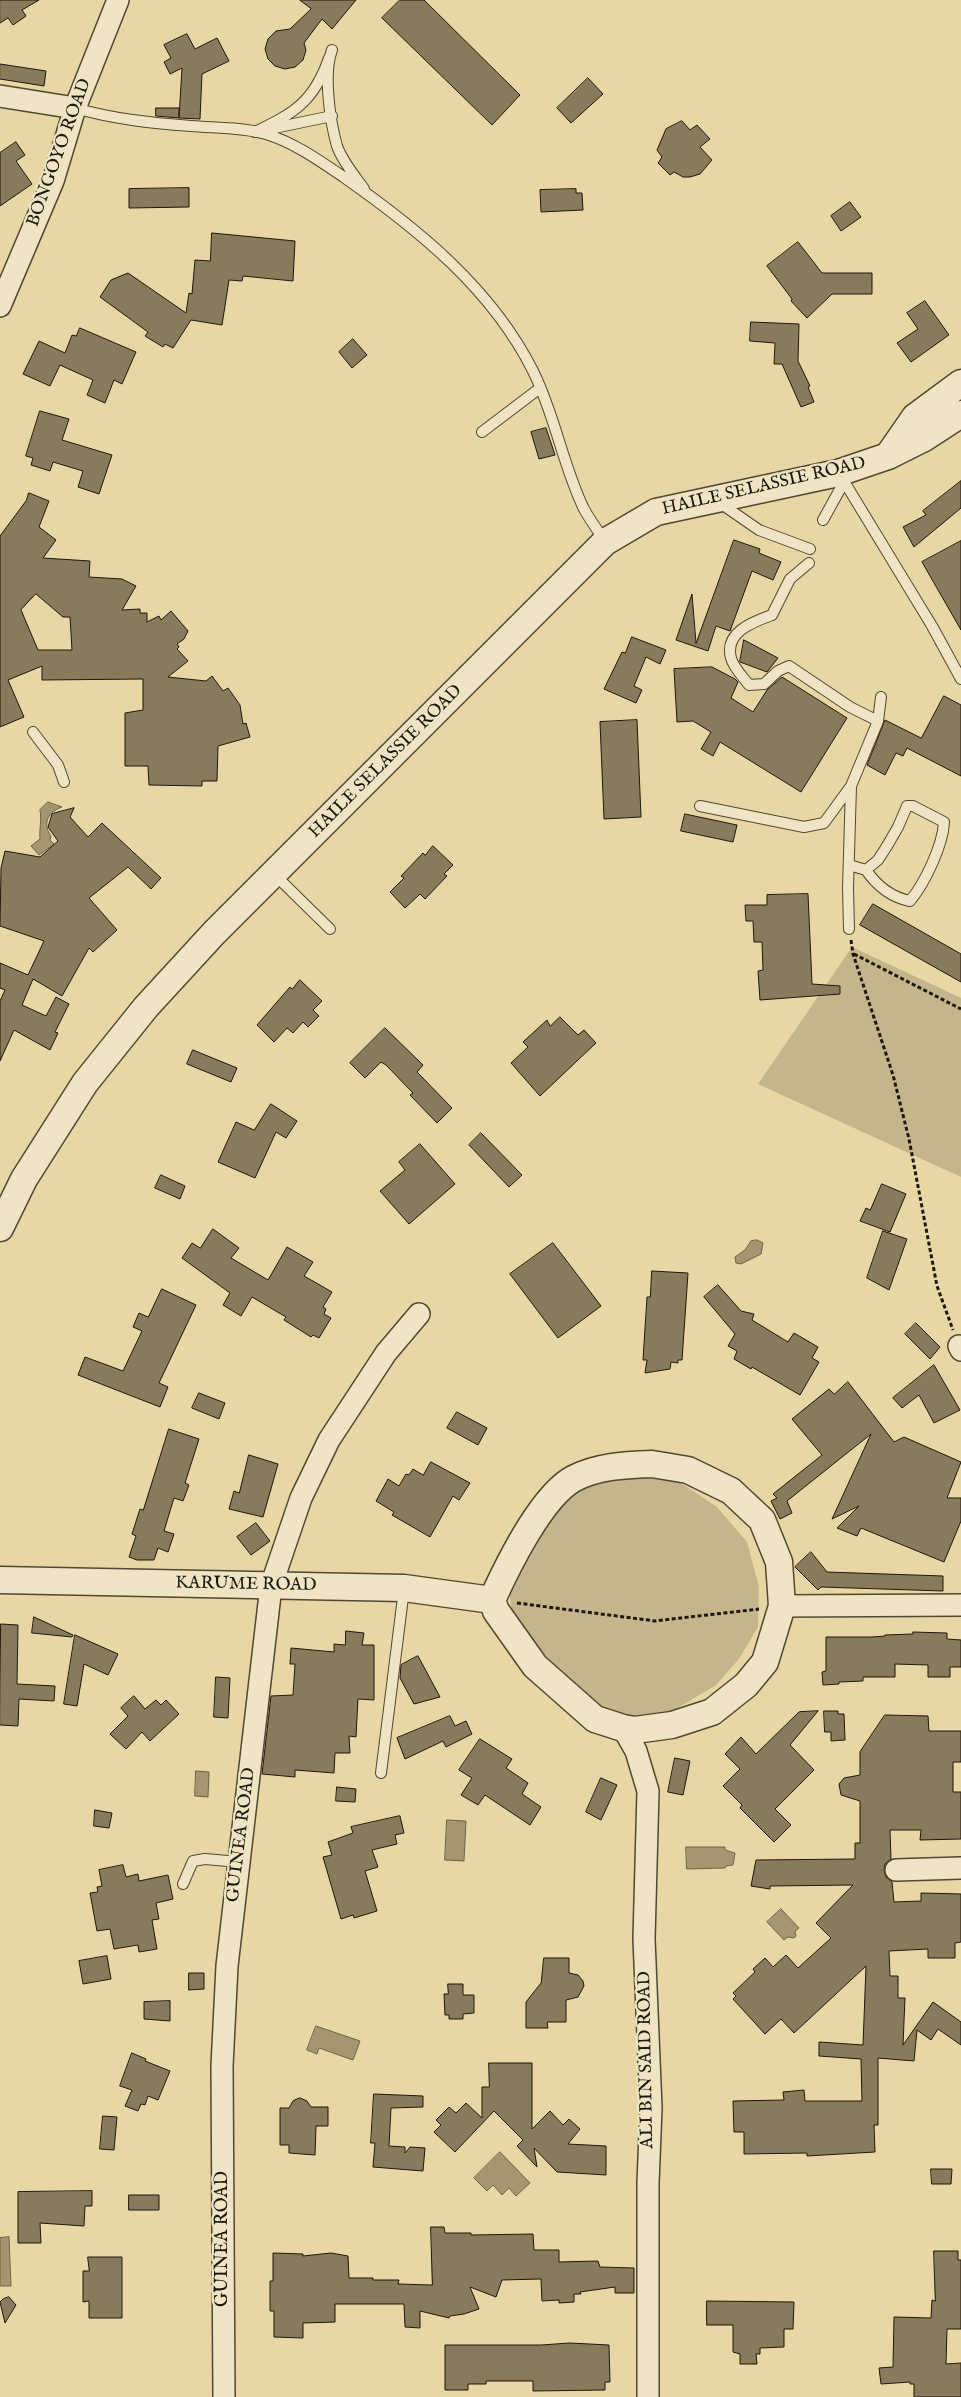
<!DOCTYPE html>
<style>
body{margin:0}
canvas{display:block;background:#e6d7a4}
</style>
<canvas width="961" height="2397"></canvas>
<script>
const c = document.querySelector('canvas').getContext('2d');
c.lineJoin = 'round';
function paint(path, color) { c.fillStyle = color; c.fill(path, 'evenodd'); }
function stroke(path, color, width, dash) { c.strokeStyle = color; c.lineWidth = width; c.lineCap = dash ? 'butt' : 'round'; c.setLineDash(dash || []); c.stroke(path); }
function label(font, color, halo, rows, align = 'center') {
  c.font = font + ' "IM FELL English",serif'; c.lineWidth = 4.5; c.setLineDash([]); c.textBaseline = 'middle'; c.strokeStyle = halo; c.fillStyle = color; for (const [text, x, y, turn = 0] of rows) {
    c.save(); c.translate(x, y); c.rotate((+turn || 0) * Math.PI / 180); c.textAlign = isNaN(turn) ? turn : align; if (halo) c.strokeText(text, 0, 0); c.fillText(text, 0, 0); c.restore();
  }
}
paint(new Path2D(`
 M852,947L961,998V1177L758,1084Z
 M637,1475L681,1483L717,1507L747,1542L759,1587L758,1627L739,1659L716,1685L673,1711L629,1718L590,1701L551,1670L512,1620L509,1586L554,1509L597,1481Z`), '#c4b68a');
const water = new Path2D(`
 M48,802L62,807C48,812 42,823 51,836L50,840L54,844L39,855L31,846L40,839C39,829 42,820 40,810Z
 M757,1240L763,1243L761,1254L741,1264L736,1263L735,1257L745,1250L751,1241Z
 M196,1771L209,1772L208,1797L195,1796Z
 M447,1820L466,1821L464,1861L445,1860Z
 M686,1847H725V1850L735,1853L733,1865L726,1866L725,1868L687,1869Z
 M781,1909L799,1928L795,1931L796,1936L794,1938L788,1937L784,1940L767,1922Z
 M316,2026L360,2041L353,2060L319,2048L317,2054L307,2050Z
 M500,2152L530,2183L516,2196L509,2188L502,2195L493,2185L487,2191L474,2178Z
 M9,2237L11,2286H0V2238Z`);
paint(water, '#a39670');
stroke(water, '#6f6348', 1);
const building = new Path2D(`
 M0,0H39L22,10L26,16L13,25L8,18L0,23Z
 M300,0H356L332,29L322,19L304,43L306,50L303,60L295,67L285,69L275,66L268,59L265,49L268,39L276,31L290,29L311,9Z
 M400,0H424L520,95L492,125L382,18Z
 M187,34L195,49L217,38L229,61L202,74L200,119L179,118L182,68L170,74L164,62L171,58L164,45Z
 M0,64L46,71L44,86L0,79Z
 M588,78L603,94L571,123L557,108Z
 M156,108H179V118L156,116Z
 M682,121L690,130L697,125L710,139L700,147L712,160L700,174L690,177H683L674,172L670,175L658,163L662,157L657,150L666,129Z
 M16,142L25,155L16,161L32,184L0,206V153Z
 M189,188V207L129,208V189Z
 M576,189V193H582L583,210L541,212L540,190Z
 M850,202L861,217L841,231L831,216Z
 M212,233L295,241L293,281L243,276L242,281L229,280L222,325L191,320L173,348L165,344L163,347L145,336L148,332L100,297L111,280L128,273L186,313L189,293L192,294L195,260L210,261Z
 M798,242L822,273H872V294H832L807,318L791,301L792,299L767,266Z
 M925,301L949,335L911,362L897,343L918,329L907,313Z
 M751,322L799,324L798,361L810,386L808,387L814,402L801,407L782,364H774L775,343L750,341Z
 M80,328L136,352L122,384L114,380L105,403L87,395L93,380L60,365L50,386L23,374L39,341L65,353L72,335L76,336Z
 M353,339L367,355L352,368L339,352Z
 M40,411L69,419L62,440L112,455L99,494L78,487L83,471L53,462L50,471L31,465L33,458L26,456Z
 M546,428L555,455L539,459L531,432Z
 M961,481V508L914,547L903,527L926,515L923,511Z
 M29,493L49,501L39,527L56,540L43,558L90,561L89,577L122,579L136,586L122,610L140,609V613H147V622L159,616L161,620L171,611L188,631L184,639L177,644L179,647L177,649L188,661L168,677L206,681L212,676L223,691L228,688L240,705L243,724L246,723L250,737L218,746L217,781H202V786L149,785L148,766H125V713L143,710V679L42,680V666L8,680L24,717L0,727V536L26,501ZM36,594L63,617H70L72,650H38L21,610Z
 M734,540L760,549L759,553L781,562L773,580L752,571L730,631L716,626L708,651L676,640L692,594L696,643Z
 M961,541V630L922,562Z
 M632,637L666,650L660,664L646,657L634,686L642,690L636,703L604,689L622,652L625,653Z
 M744,640L778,658L767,672L740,662Z
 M712,667L735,679L738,682L731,698L753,712L767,690L782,677L847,718L801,792L720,742L713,756L701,749L711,732L693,721L677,722L674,669Z
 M944,696L961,705V776L907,748L903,756L896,753L885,775L867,765L885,720L921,738Z
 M637,720L641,817L604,819L600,722Z
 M74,808L70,817L88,837L102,823L161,878L151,889L128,867L89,898L117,930L93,952L89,948L62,996L33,979L22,1005L46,1016L56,997L69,1004L55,1032L58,1033L50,1050L14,1030L0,1061V1001L5,990L0,988V963L28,975L44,941L0,926L1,868L5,851L40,857L58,841L48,827L52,814Z
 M685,814L737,825L733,842L681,831Z
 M433,846L453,865L444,874L447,876L425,899L420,894L405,908L390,892L404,878L401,876L423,853L425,855Z
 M808,894L812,984L840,986V994L760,1000L758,971L763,970L762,942H754L753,921H746L745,905H767V895Z
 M873,904L961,954V982L860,925Z
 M300,980L322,1001L313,1010L319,1016L308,1027L303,1022L293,1033L287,1028L274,1042L257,1025L290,987L292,989Z
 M560,1017L578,1035L584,1030L596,1043L540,1096L511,1063L528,1047L523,1042L547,1020L550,1026Z
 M385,1028L423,1065L417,1072L452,1108L437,1123L410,1095L413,1093L386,1065L381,1062L365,1078L350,1063Z
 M193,1050L237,1068L231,1082L187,1064Z
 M271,1104L297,1121L286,1138L276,1132L255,1178L218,1162L236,1122L254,1130Z
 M481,1133L522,1175L509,1187L469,1145Z
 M420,1144L455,1184L409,1224L380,1191L405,1170L399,1162Z
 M161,1175L185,1186L180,1199L155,1188Z
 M882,1184L906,1194L890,1232L860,1221L866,1208L870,1210Z
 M213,1229L239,1248L231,1258L268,1280L287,1247L313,1262L304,1276L332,1292L323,1307L326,1309L324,1314L331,1318L319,1338L313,1335L311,1337L284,1320L286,1317L252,1297L241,1316L223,1305L230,1293L182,1258L192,1243L200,1248Z
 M883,1231L907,1239L889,1290L867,1278Z
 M553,1243L601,1306L558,1338L510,1274Z
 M652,1271L688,1273L682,1360H678V1363L671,1362L670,1369L645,1373L647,1360H643L647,1297H650Z
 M718,1285L741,1311L754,1314L752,1320L788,1342L794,1333L818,1347L812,1358L819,1362L800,1395L752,1367L751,1369L734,1359L737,1351L728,1346L735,1334L704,1297Z
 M162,1289L196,1305L159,1383L168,1387L160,1407L78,1375L85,1357L123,1371L142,1331L133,1327L139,1313L148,1317Z
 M916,1323L940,1347L930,1359L905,1334Z
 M934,1365L960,1410L934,1423L919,1395L902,1408L893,1398Z
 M848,1382L894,1442L904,1437L961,1462L947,1498H961V1521L944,1562L861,1528L857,1536L837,1528L859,1506L832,1519L871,1434L787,1501L792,1513L780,1519L771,1501L777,1498L773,1494L822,1455L792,1419L829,1389L834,1394Z
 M199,1393L225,1403L219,1419L192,1408Z
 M457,1412L487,1428L478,1445L447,1428Z
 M169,1429L199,1439L185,1483L189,1485L183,1501L174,1498L164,1531L174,1534L168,1552L158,1548L154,1560H137L129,1557L136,1536L132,1534L140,1509L143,1510Z
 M249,1455L278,1464L263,1517L229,1509L234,1491L239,1493Z
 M431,1462L470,1483L459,1500L453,1496L430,1537L392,1515L394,1512L376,1501L388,1479L399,1486L406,1474L409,1475L413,1469L423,1475Z
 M256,1523L270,1541L251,1555L237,1537Z
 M811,1552L827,1572L943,1576V1591L821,1587L818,1590L795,1567Z
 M34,1617L73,1635L72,1637L32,1633Z
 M1,1624L18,1625L17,1684L55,1686L54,1701L19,1699L18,1726L0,1725Z
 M346,1631L364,1633L362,1645H374V1700L358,1699L356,1737L349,1736L350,1753H335L334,1773L295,1770V1777L262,1774L271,1696L293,1695L295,1664H290L291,1648L334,1652V1644L345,1645Z
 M913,1632L947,1633V1639L961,1640V1667H950V1677H928V1665L895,1664V1677H863V1681L839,1682V1684L823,1685L822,1672L826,1671V1637H872L885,1636V1635L913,1634Z
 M75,1635L118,1654L108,1675L84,1664L77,1706L64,1704Z
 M418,1656L440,1697L414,1704L400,1678L401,1665Z
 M216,1677L230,1678L228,1718L214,1717Z
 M134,1696L145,1709L156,1700L161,1705L166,1700L179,1714L150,1741L142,1732L126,1749L110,1734L128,1716L121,1708Z
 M818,1711L790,1745L814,1770L775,1809L791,1825L774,1842L740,1808L742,1805L723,1786L740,1769L725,1754L741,1737L756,1754L799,1712Z
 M824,1711H838V1714H844L845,1740L831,1741V1732H825Z
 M885,1715L928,1716L929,1731H961V1762H953V1792H961V1839L920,1840L921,1830H890L891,1859L885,1864L884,1870L886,1877L892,1882L894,1902L921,1901V1893L961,1894V1942L955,1943V1958H928V1949L889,1951L890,1976H898V1998H905L903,2045L933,2002L961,2022V2045L938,2029L931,2040L917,2030L914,2061L878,2058V2125H874L875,2152L807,2156V2153L744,2154V2132H734L733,2101L784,2100L783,2092L804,2090L805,2101H862L861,2059L819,2056V2042L863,2045L866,1966L794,2033L781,2019L765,2034L733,1999L736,1996L733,1993L755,1972L753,1969L765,1958L773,1967L786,1955L798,1968L831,1938L816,1923L853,1885L770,1886V1889L751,1886L756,1860L855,1859V1843H860V1801L841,1795L839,1784L844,1778L860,1775V1752Z
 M450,1716L455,1726L466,1721L472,1734L446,1747L443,1741L405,1759L397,1738Z
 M480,1739L512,1759L506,1768L528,1783L522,1794L541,1807L530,1825L485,1795L478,1805L461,1795L472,1778L459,1770Z
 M675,1758L690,1761L683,1795L668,1792Z
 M601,1778L617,1785L601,1820L586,1812Z
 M337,1787L356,1789L355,1802L336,1801Z
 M95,1810L112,1813L109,1828L94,1826Z
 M400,1816L404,1833L395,1835L397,1844L372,1850L378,1867L365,1871L377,1911L354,1918L353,1915L341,1919L323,1857L332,1855L328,1842L353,1833L351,1827Z
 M123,1865L126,1877L138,1874L139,1881L168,1875L173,1899L156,1903L159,1919L152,1920L157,1949L139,1952L138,1945L114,1949L110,1929L97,1931L90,1893L98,1892L97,1887L102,1886L99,1870Z
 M107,1956L111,1979L83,1984L79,1961Z
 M544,1958H569V1973L578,1975L583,1981L584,1986L578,1997L566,2000V2022H547L548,2028H526V2002L541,1983Z
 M189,1973H204V1989L189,1990Z
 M448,1984H463V1995H474V2013L463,2014V2019H449V2015H445L444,1994H448Z
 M170,2001V2021L144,2019V2002Z
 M132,2053L146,2059L145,2061L170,2071L158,2100L148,2096L145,2105L141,2104L138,2111L125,2106L132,2090L120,2086Z
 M489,2063H532V2129L550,2111L563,2125L569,2119L580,2129L568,2144L606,2146V2175L557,2172L534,2148L537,2167L517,2146L523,2140L494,2111L455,2152L434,2132L441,2125L436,2120L449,2107L456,2113L466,2103L482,2118V2087H489Z
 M374,2094L423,2096V2107L391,2108L389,2146L405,2147V2153L410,2147L425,2148L423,2171L373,2167L375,2143H371Z
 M300,2098L307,2101L311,2107H328V2126H316L315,2155L289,2153V2145H280V2108H289L293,2101Z
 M103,2116L117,2117L114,2150L100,2149Z
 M931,2169H952L951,2184H932Z
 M92,2191V2206H85L84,2226L40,2223L41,2243H18V2192Z
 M129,2195H159V2210H129Z
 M431,2227H444L445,2233H471V2235L533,2234L534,2250H559V2262L598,2261L600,2267L634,2268V2293H615V2287L580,2292L581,2294H574V2302L559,2303V2300L542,2301L541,2279L502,2280L496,2297L470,2287L479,2309L464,2314L450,2316L449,2318L420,2311V2328L405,2327L404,2304H335V2322L303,2323V2338L274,2337V2311H270V2281H273V2253L303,2254V2256L331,2253L348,2256L349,2278H373V2280H399L398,2284L432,2285Z
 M934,2251H958V2260H961V2329H947L946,2364L961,2363V2397H914V2384H910V2382L881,2384L879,2368L893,2367L894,2317L931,2318L932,2300L935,2301Z
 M88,2257H122V2318H89V2301L83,2302V2271H89Z
 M9,2297L16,2305L5,2323L0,2302L3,2299Z
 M707,2301L794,2302L793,2329H784V2347L760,2348V2354H756L757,2364H740V2354L733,2352V2325H707Z
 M570,2343L609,2345L610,2382H605V2390L533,2391V2381H486V2384H468V2390H445V2345H541Z`);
paint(building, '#877b5b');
stroke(building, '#20170c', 1);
const service = new Path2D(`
 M332,50C323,73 330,121 337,146C342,161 355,176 364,189
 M329,58C314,102 294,113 255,132L332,116
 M75,108C113,119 151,123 191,126C215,128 242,127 266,134C295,143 320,161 345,178C419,230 492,289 533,371C555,415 563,466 584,509C590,520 598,531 605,541
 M482,432L540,388
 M839,473L932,626L961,679
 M720,503L759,530L810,549
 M823,520L844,482
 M809,563L790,579L772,615C753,622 724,632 731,658C733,667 743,677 749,685L764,684L778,671L789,666L850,707L878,721
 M33,732L58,765L64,782
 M700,806L804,827L824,823L851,786
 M849,865L866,870L878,860L887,846L898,827L907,806H913L944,822C943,845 925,883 910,901C890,897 877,886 866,870
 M274,874L330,929
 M849,929L848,888L851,786L878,721L881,697
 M381,1773L404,1589
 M183,1884L193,1861L205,1859L239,1862`);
const minor = new Path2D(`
 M0,96L75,108
 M0,306L53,181L75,108L118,0
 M959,1346L961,1350
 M782,1606L961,1605
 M623,1728L636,1751L648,1791L644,1939L651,2108L648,2183V2397
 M896,1870L961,1868
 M224,2397L222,2066L227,1966L271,1586L301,1498L329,1440L386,1353L419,1314`);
const tertiary = new Path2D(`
 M890,453L915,417L961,383
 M0,1228L24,1179L85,1083L146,1007L214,933L605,542L656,512L838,473L888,456L924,438L961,414
 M652,1464L688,1470L731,1491L762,1520L779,1562L782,1606L765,1662L746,1685L712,1712L672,1725L635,1730L623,1728L595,1719L535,1666L496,1611L492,1600C507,1567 541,1497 573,1479C597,1466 625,1465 652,1464Z
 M0,1580L404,1588L492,1600`);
stroke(service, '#524732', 12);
stroke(minor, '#524732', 24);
stroke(tertiary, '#524732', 29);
stroke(new Path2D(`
 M851,940L853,954L893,1075L909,1139L937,1286L953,1330
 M854,954L961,1009
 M517,1603L655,1621L759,1609`), '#20170c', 3, [4, 2.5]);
stroke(service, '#efe5c4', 10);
stroke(minor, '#efe5c4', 21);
stroke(tertiary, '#efe5c4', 26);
label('18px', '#20170c', '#efe5c4', [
 ["BONGOYO ROAD",60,153,-70],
 ["HAILE SELASSIE ROAD",764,487,-13],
 ["HAILE SELASSIE ROAD",386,762,-45],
 ["KARUME ROAD",246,1585,1],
 ["GUINEA ROAD",242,1835,-83],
 ["ALI BIN SAID ROAD",647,2060,-91],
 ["GUINEA ROAD",223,2239,-90]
]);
</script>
